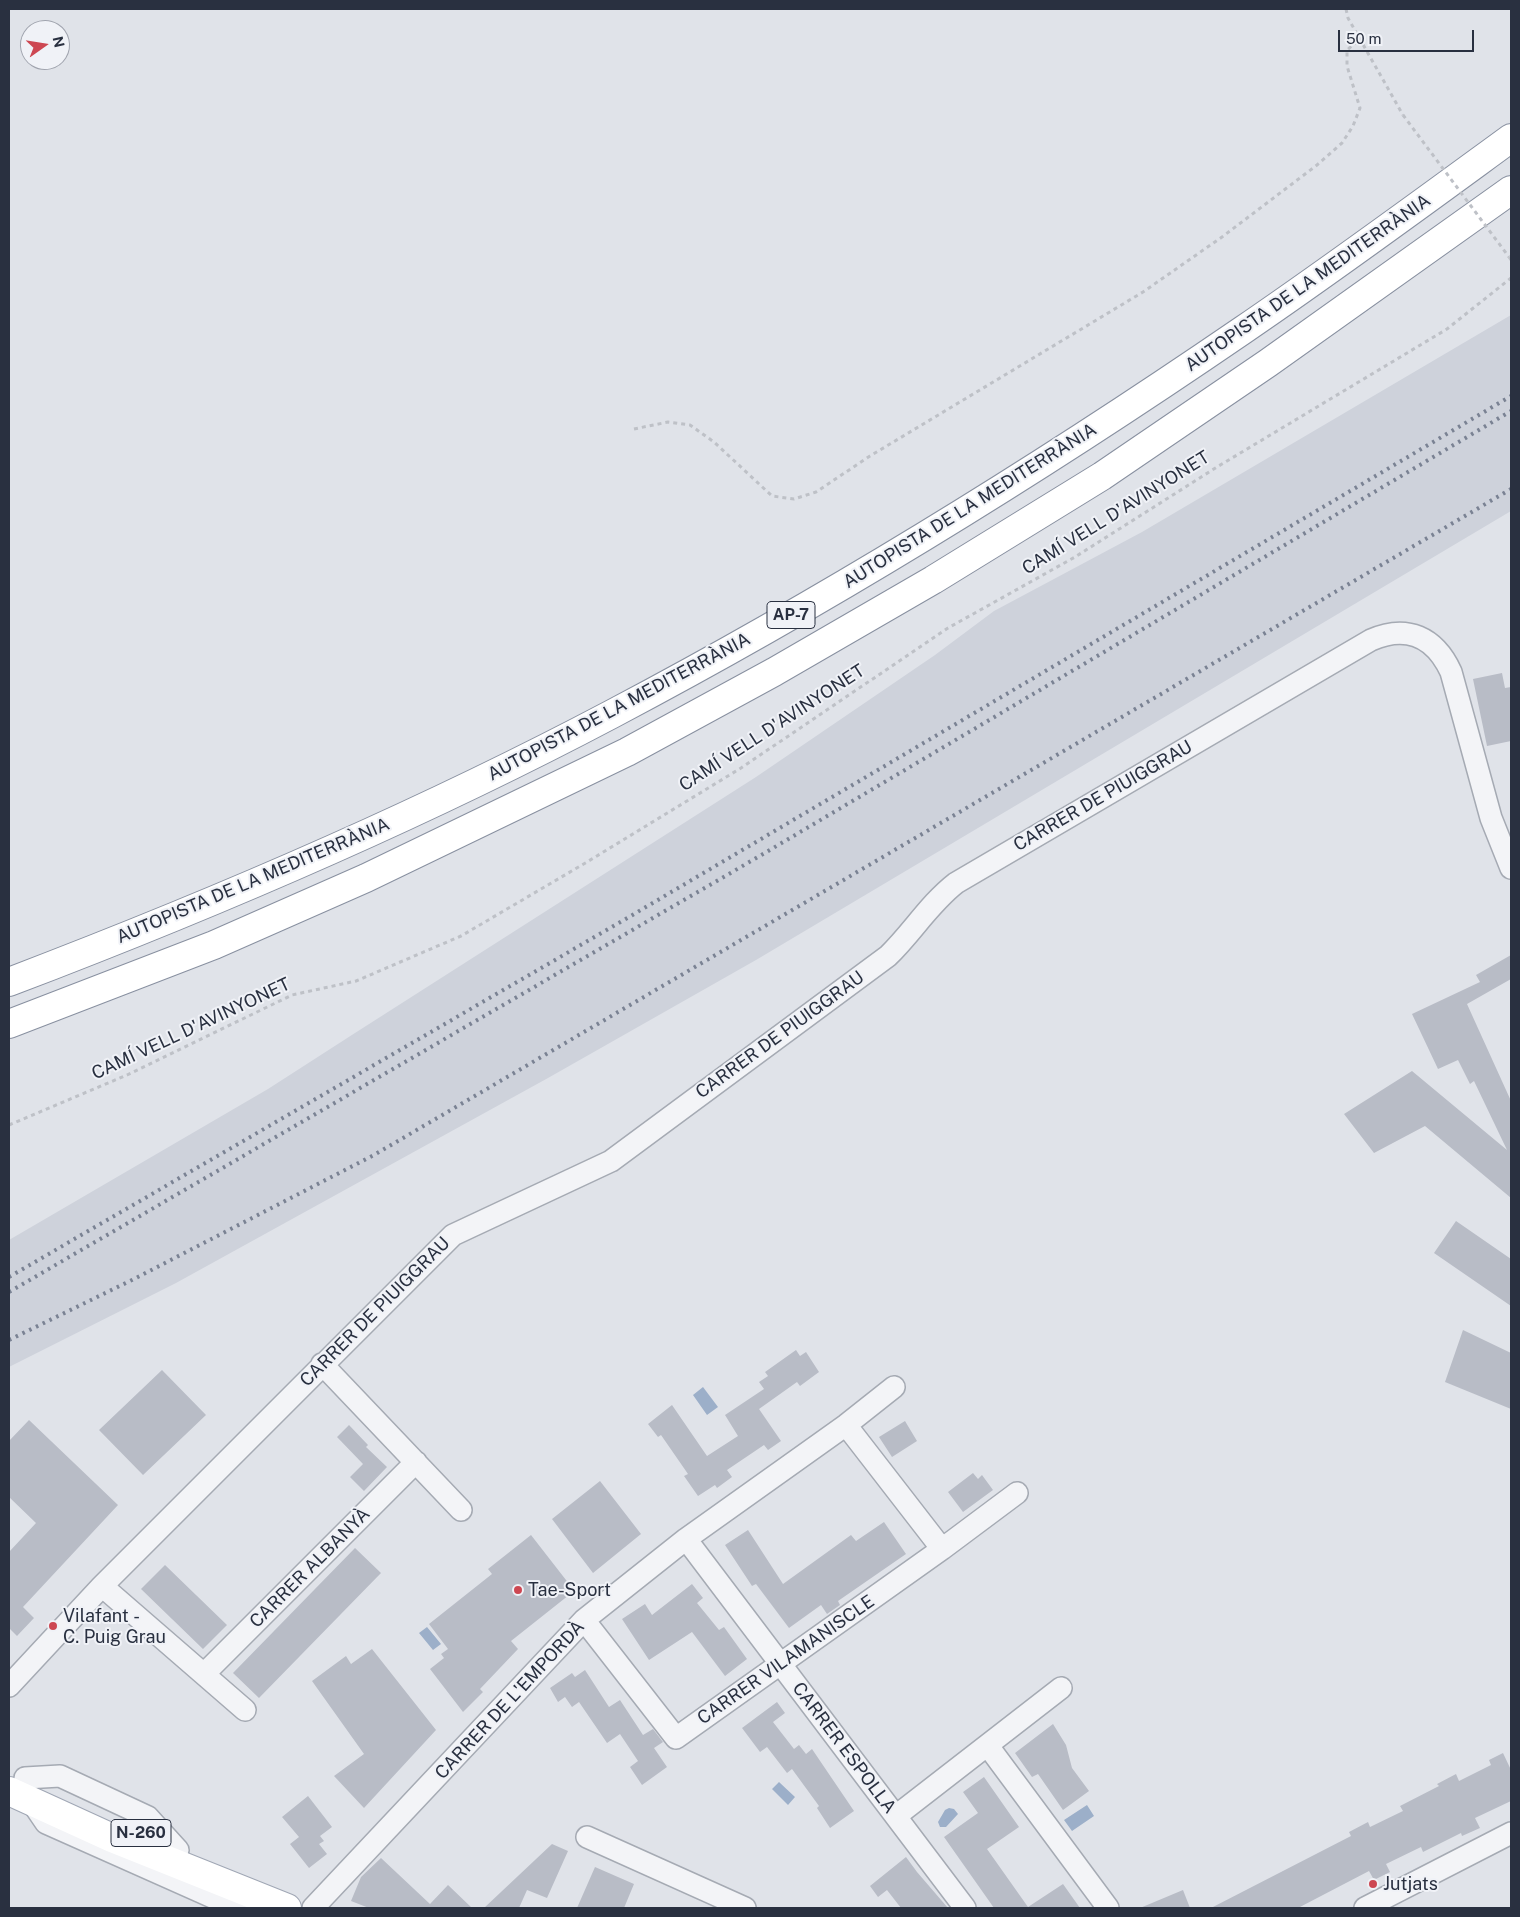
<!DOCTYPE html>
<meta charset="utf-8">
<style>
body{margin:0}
#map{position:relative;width:1520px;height:1917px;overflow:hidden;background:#e0e3e9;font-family:"Public Sans",sans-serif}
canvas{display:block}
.frame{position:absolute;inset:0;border:10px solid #293040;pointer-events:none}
.north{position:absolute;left:20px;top:20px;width:50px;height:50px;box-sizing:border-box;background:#f0f2f7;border:1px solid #a0a4ae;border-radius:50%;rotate:77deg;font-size:14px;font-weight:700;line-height:20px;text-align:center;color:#293040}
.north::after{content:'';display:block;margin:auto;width:18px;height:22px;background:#cd4752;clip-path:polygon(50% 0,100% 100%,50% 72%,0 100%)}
.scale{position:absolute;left:1338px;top:30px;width:136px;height:22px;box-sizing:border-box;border:2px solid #293040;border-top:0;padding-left:6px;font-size:15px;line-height:18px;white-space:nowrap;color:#293040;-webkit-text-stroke:4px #f0f2f7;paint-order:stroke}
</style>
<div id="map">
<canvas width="1520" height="1917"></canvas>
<div class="frame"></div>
<div class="north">N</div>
<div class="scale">50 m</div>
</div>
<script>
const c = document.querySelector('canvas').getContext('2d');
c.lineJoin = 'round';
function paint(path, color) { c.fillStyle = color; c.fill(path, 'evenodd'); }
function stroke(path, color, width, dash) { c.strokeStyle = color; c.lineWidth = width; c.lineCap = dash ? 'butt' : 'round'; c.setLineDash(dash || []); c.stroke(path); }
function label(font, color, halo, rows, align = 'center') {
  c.font = font + ' "Public Sans",sans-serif'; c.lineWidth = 4; c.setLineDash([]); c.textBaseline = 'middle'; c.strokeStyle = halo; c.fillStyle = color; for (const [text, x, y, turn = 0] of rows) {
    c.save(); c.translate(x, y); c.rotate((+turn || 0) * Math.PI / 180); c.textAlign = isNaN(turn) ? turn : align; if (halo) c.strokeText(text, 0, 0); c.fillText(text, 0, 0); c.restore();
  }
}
paint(new Path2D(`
 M1511,315V511L756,960L548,1078L176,1283L9,1367V1240L268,1089L355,1033L756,777L935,655L994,611L1142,532Z`), '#ced2db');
paint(new Path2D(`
 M703,1387L718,1407L707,1415L693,1395Z
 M427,1627L441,1644L433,1650L419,1633Z
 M779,1782L795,1797L788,1805L772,1789Z
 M1087,1805L1094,1816L1072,1831L1064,1820Z
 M949,1808L954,1809L958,1814L946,1827H940L938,1822L945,1810Z`), '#9cafc9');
paint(new Path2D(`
 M1502,673L1505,688L1511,687V741L1487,746L1473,679Z
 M1511,955V979L1467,1004L1511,1101V1198L1425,1126L1374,1153L1344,1114L1412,1071L1507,1150L1474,1081L1470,1084L1458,1060L1438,1069L1412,1014L1480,982L1476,975Z
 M1456,1221L1511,1259V1306L1434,1253Z
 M1463,1330L1511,1353V1409L1445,1382Z
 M796,1350L800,1356L806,1352L819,1372L800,1386L797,1382L759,1409L781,1441L768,1450L764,1445L727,1470L732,1477L717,1488L715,1485L698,1496L684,1476L688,1474L661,1435L658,1437L648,1424L672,1405L707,1456L738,1436L725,1415L764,1389L759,1382L768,1376L765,1372Z
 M162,1370L206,1415L143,1475L99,1430Z
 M29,1420L118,1505L23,1607L34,1618L17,1636L9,1628V1552L36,1523L9,1497V1441Z
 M905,1421L917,1441L892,1457L879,1437Z
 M349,1425L368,1445L366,1447L387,1467L364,1491L350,1477L363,1464L337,1437Z
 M973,1473L978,1479L982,1475L993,1490L963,1512L948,1492Z
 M600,1481L641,1534L593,1573L552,1519Z
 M884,1522L906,1554L838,1601L840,1605L827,1614L821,1605L789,1628L756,1584L752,1586L725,1545L748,1530L783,1584L851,1535L856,1541Z
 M531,1535L573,1589L568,1593L569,1595L511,1641L518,1649L480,1689L483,1692L463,1712L430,1669L444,1658L441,1654L448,1649L429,1624L492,1574L488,1569Z
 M355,1548L381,1573L259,1698L233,1673Z
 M165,1565L227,1625L203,1649L141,1589Z
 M692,1584L703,1598L697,1603L719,1630L724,1627L747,1659L725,1676L692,1632L649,1660L622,1619L645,1604L652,1615Z
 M372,1649L436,1730L364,1808L334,1776L364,1754L312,1681L346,1656L351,1664Z
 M585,1670L609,1707L620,1700L643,1735L653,1729L663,1742L654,1748L667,1767L642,1785L630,1767L638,1761L620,1734L607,1743L579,1702L572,1707L565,1697L558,1702L550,1688L572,1673L575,1677Z
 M777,1702L785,1713L773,1722L794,1749L799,1745L806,1754L812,1749L854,1811L830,1828L817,1808L819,1806L792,1769L787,1773L767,1747L760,1752L742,1728Z
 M1053,1724L1066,1745L1072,1768L1089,1791L1063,1810L1038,1774L1032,1777L1015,1753Z
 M1503,1753L1511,1770V1801L1475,1818L1480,1828L1462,1836L1461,1833L1423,1852L1421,1847L1386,1864L1390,1872L1374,1880L1369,1871L1298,1908H1211L1351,1836L1349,1832L1368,1822L1370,1827L1403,1811L1400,1806L1439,1786L1437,1784L1456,1774L1459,1781L1491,1765L1489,1760Z
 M984,1777L1019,1827L987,1849L1028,1907L1063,1884L1080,1908H994L944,1837L978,1813L963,1792Z
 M308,1796L332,1827L320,1836L324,1841L319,1844L327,1854L309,1868L290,1844L299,1837L282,1817Z
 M552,1844L568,1851L547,1898L527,1890L519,1908H484Z
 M906,1857L917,1872L948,1908H901L887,1890L878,1897L870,1886Z
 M381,1858L430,1904L448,1885L472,1908H369L351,1901L361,1877Z
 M595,1867L634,1884L624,1908H577Z
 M1183,1890L1190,1908H1140Z`), '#b8bcc6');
const minor = new Path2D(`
 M322,1364L461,1510
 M846,1425L942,1549
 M686,1539L965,1908
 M102,1586L245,1710
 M584,1620L676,1738L942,1549L1017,1493
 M204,1674L416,1462
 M9,1686L102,1586L453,1235L611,1161L888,956C912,933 929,904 956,883L1371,640C1407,624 1435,637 1451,672L1491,818L1511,868
 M988,1746L1108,1908
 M25,1778L60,1776L148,1817L178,1850
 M31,1801L46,1823L237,1908
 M896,1816L1061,1688
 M587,1837L745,1908
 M313,1908L584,1620L686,1539L846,1425L894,1387
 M1365,1908L1511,1833`);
const major = new Path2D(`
 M9,1791L112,1838L287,1908`);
const highway = new Path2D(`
 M9,982C214,904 417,817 612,714C830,599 1040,469 1243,330C1334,268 1422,203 1511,138
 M9,1024L214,945L366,878L627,752L774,672L933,580L1102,476L1268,363L1511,190`);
stroke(minor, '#a5aab3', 24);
stroke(major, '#a0a7b5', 30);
stroke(highway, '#8890a0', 30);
stroke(new Path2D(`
 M1346,9L1348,18L1403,115
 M1509,257L1511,260
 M634,429L668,422L690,425L714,442L772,496L794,499L816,492L870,456L1143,292L1222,237L1317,165L1342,143L1353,126L1360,108L1347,66V50L1360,39
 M9,1125L127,1075L292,995L356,981L461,936L587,862L741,768L948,628L1075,557L1217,467L1447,329L1511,278`), '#bec1c7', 3, [4, 4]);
stroke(minor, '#f3f4f7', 21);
stroke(major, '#fff', 28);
stroke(highway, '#fff', 28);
stroke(new Path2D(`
 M9,1277L629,917L1511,396
 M9,1292L758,857L1511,411
 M9,1340L134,1279L374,1155L1511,489`), '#7a8293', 4, [2.5, 5]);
stroke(new Path2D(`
 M1403,115L1509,257`), '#bec1c7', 3, [4, 4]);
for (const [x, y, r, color] of [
 [518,1590,5,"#cd4752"],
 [53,1626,5,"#cd4752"],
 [1373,1884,5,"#cd4752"]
]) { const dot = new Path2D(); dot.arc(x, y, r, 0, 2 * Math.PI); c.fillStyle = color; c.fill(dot); stroke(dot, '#f0f2f7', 2); }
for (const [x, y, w] of [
 [791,615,48],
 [141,1833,60]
]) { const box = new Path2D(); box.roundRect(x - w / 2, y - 13.5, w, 27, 4); c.fillStyle = '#f0f2f7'; c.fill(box); stroke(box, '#293040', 1); }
label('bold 16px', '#293040', null, [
 ["AP-7",791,615],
 ["N-260",141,1833]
]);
label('18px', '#293040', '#f0f2f7', [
 ["AUTOPISTA DE LA MEDITERRÀNIA",1308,283,-35],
 ["AUTOPISTA DE LA MEDITERRÀNIA",970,506,-32],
 ["CAMÍ VELL D'AVINYONET",1116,513,-32],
 ["AUTOPISTA DE LA MEDITERRÀNIA",619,707,-28],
 ["CAMÍ VELL D'AVINYONET",772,728,-33],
 ["CARRER DE PIUIGGRAU",1103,796,-30],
 ["AUTOPISTA DE LA MEDITERRÀNIA",253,881,-23],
 ["CAMÍ VELL D'AVINYONET",191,1029,-25],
 ["CARRER DE PIUIGGRAU",780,1035,-36],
 ["CARRER DE PIUIGGRAU",375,1312,-45],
 ["CARRER ALBANYÀ",310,1568,-45],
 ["CARRER VILAMANISCLE",786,1660,-35],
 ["CARRER DE L'EMPORDÀ",510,1700,-47],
 ["CARRER ESPOLLA",844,1748,53]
]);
label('18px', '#293040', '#f0f2f7', [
 ["Tae-Sport",528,1590],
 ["Vilafant -",63,1616],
 ["C. Puig Grau",63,1637],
 ["Jutjats",1383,1884]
], 'left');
</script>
